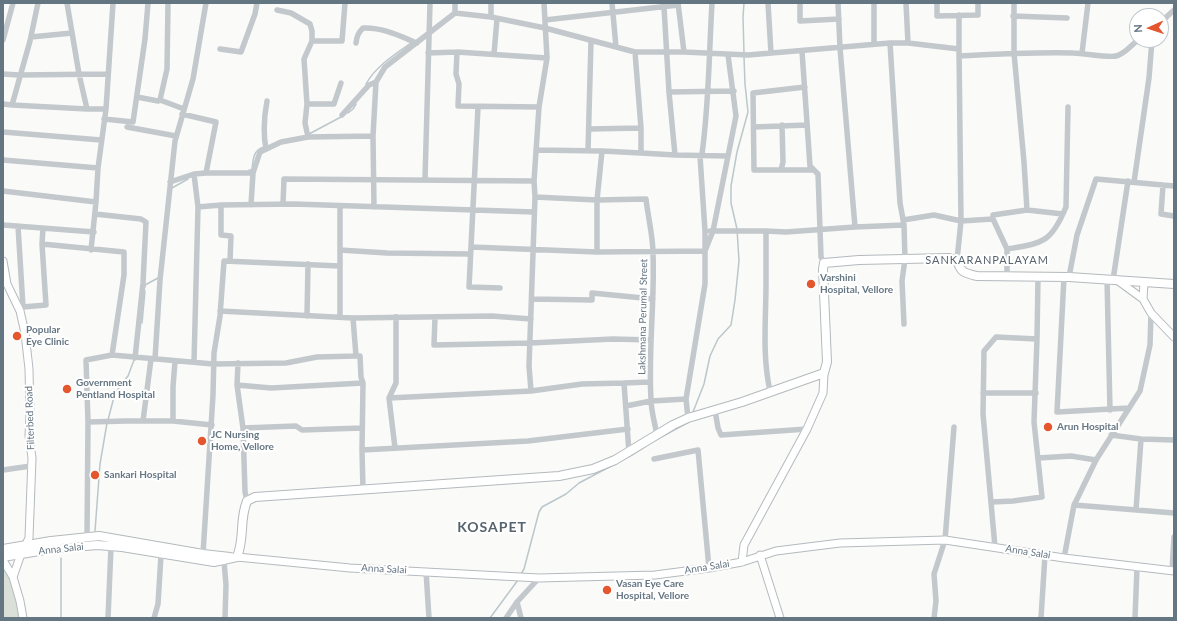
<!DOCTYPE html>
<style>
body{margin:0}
#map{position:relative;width:1177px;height:621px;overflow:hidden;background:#fafaf8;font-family:Lato,sans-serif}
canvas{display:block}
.frame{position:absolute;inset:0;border:4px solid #657683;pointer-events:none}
.north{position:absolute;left:1129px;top:8px;width:40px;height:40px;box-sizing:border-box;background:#fff;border:1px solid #c1c8cd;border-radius:50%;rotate:267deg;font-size:11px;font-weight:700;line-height:16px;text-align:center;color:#657683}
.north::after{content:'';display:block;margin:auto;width:14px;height:18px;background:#e4572e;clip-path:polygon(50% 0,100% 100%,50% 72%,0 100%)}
</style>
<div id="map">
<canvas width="1177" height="621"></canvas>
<div class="frame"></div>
<div class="north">N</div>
</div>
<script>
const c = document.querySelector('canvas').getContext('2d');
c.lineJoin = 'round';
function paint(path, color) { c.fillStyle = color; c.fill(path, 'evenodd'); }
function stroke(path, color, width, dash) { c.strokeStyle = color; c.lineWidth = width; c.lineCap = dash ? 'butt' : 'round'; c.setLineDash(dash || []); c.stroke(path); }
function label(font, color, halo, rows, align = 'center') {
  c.font = font + ' Lato,sans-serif'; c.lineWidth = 4; c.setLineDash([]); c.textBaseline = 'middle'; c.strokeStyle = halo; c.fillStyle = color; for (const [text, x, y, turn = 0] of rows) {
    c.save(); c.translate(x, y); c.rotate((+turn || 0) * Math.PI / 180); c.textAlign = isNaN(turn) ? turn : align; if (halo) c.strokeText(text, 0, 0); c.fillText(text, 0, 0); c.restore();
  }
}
paint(new Path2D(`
 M3,563C15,583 18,595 18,618H3Z`), '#dadfd7');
stroke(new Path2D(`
 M744,53L743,17L744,3
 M366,84C375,67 395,54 411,43
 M348,113L353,109L356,104
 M309,134L341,117
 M249,170H252C253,160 253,150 264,147
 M172,188L188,179
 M145,287V285L158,278
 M142,323L145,291
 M693,412L704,384L710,356L718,339L731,325L735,300L739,261L737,229L731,203V186L737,152L748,112L745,84L744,57
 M108,420L115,393L128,376L134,360
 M652,442L689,422
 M95,531L100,464L107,423
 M61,558V618
 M521,574L524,569L539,512L542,507L566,494L579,483L632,455L646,446
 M490,618L518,580`), '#bbc7cb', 1.5);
const major = new Path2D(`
 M3,261L7,284L20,311L25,333L29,369L30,415L29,436L32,458L29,538L21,554L13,577
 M1117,280L1143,299
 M1144,283L1143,299L1151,313L1174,337
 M760,555L780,618
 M237,557L350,568L539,578L578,577L655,575L709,568L742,562L776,551L840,543L945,540L1064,558L1174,571
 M3,560L13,577L20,601L23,618
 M742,562L744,545L807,429L823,393L824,373`);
const highway = new Path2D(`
 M3,549L51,541L99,536L203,554L230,557
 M3,557L51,549L97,545L122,547L214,562L237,557
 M237,557C245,538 239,520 247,501L255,497L559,476L593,469L615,460L673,425L688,418L742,402L824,373L827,362L823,269L824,263L859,260L949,258L957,260C961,273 964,273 977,276L1069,277L1174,284`);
stroke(major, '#b5babe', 9);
stroke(highway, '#b4b9bd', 10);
stroke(new Path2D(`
 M67,3L79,74L87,109
 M612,3L616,47
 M678,3L684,52
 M768,3L771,53
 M800,3V21L839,19
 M838,3L840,48L855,227
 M906,3L908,43
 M937,3V16L978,15V3
 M664,7L669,92L675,155L727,156
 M277,10L291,13L310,24L312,31V41L304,59L307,104L305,123L308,137
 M455,13V3
 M959,15V49
 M1013,16L1067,18
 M491,17V3
 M545,20L678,5
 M1161,22L1174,10
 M31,37L72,33
 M3,40L13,3
 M312,41H342L345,3
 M356,43C357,36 358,33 363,28C382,27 400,36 417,43
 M874,43V3
 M890,43L900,203L904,225L905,259L902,281L904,324
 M220,49L241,52L255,14L257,3
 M802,51L810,166L818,174L821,257L824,263
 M457,52L456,74L459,84L458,106L539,107
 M635,52L641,128V153
 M428,53L457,52L547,58
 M1082,53L1088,3
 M494,54L497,19
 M959,56C997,54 1035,52 1073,53C1084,53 1108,58 1116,56C1125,54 1131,45 1138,40
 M3,74L19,75L108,74
 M805,87L753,93L754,170H814
 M669,92L734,91
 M137,97L158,101L160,100L184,109
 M160,100L167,69L168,3
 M3,104L12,105L30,41L38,3
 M307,104H334L341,83
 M12,105L87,109H106
 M478,107L469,287L500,288
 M182,114L216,122L206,173
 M342,115L369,85L376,82
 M104,119L133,122L145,39L148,3
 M127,127L176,136
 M754,127L807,125
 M589,129L641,128
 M3,132L101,140
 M266,149C263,133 264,117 267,101
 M536,150L602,151L597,200V252
 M588,151L591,41
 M602,151L641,153L675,155
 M3,160L98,168
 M781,170L783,162L782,125
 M425,179L430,3
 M170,182L194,174L206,173H253
 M1134,182L1149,78L1152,40
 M1163,185L1161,214L1174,216
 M3,191L96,202
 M535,197L597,200L646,199C648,217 653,236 653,253C655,302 648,351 651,399C651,411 655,424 657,435
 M283,204L284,179L534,181
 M221,205V235L231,236L230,261
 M251,205L253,173L260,152L281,142L308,137L373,136
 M198,207L221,205L294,204L534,212
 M374,207L373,136L376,82L385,67L455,13L491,17L545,28L635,52H684L748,55L890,43H908L959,49L961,221L957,260
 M1027,210L1063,214
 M95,214L141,219L146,222L143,283L135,358
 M903,220L934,215L961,221L993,219
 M3,225L94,232
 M18,226L23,307
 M710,231H766
 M42,244L124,252V275L112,355L86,360L88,422
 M471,247L597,252L705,251V231L700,156L702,154C709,104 709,53 712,3
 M1007,249C1043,243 1051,243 1066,207L1068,107
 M91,250L96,202L98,168L106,109L113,3
 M340,250L387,253L470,254
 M1007,277V249L993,219V215L1027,210L1024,162L1014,53V3
 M1064,277L1057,412L1129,408
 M1069,277L1077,235L1096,179L1174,186
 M1107,279L1110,410
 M1113,280L1128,181
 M532,299L592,300V293L653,299
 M20,311L23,307L46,305L42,244L43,228
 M220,311L353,318L492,316L531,319
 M307,316L308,264
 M340,317V206
 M435,317L434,345L530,343L613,339L651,340
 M353,318L356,356H360L361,377L363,383L362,450L363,490
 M112,355L213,364L286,363L317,357L356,356
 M155,359L160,280L175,141L193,79L206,3
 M194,362L198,207L194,174
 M238,363L237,385L243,428
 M624,383L650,382
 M237,385L271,388L363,383
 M531,391L529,366L535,197L534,181L539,107L547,58L544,3
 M770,391C762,355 766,320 766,284C766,266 766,249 766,231L786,232L855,227L904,225
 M983,393H1036
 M389,398L531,391L582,384L624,383L629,453
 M626,406L651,401L686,399
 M715,410L718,428L721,435L807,429
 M688,418L686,399L705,284V251L713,231L736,116L728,55
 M143,421L151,359
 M173,421V387L175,361
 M1111,435L1141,439L1174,440
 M395,448L389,398L396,383V317
 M362,450L528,441L628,429
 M1038,458L1071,456L1096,460
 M654,459L698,450L709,568
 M3,470L31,466
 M247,501L245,492L243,428L296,426L302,430L362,428
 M992,502L1013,501L1042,497L1034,422L1037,339L1038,277
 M1074,505L1174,513
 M1136,510L1141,439
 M87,537L88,422L126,421H173L212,425
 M995,547L983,414L984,351L996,337L1037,339
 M203,554L213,395L214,353L220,316L224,261L340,266
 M1064,558L1074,505L1079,495L1096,460L1140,391L1150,345L1151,313
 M224,561L226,585L225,618
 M426,571L429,618
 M1172,571L1174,537
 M517,602L521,618
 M108,618L111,547
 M154,618L158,604L161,555
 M506,618L517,602L539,578
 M934,618L936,601L934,574L945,540L954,427
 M1041,618L1045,555
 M1135,618L1137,568`), '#c3c8cc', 5.5);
stroke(major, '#fff', 7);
stroke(highway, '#fff', 8);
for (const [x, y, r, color] of [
 [811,284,5,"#e4572e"],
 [17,336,5,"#e4572e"],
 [67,389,5,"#e4572e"],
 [1048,427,5,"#e4572e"],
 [202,441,5,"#e4572e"],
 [95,475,5,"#e4572e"],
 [607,590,5,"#e4572e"]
]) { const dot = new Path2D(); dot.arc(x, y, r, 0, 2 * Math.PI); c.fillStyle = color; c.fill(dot); stroke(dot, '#fff', 1.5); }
label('bold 10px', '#657683', '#fff', [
 ["Varshini",820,278],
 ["Hospital, Vellore",820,290],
 ["Popular",26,330],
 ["Eye Clinic",26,342],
 ["Government",76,383],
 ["Pentland Hospital",76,395],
 ["Arun Hospital",1057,427],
 ["JC Nursing",211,435],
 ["Home, Vellore",211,447],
 ["Sankari Hospital",104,475],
 ["Vasan Eye Care",616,584],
 ["Hospital, Vellore",616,596]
], 'left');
label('10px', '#657683', '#fff', [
 ["Lakshmana Perumal Street",643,317,-89],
 ["Filterbed Road",30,418,-92],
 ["Anna Salai",61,549,-6],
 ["Anna Salai",1028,552,9],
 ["Anna Salai",707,567,-9],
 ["Anna Salai",384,569,3]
]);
c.letterSpacing = '1px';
label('11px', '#57646e', '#fff', [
 ["SANKARANPALAYAM",987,260]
]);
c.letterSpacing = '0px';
c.letterSpacing = '1px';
label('bold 14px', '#57646e', '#fff', [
 ["KOSAPET",492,527]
]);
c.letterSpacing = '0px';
</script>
